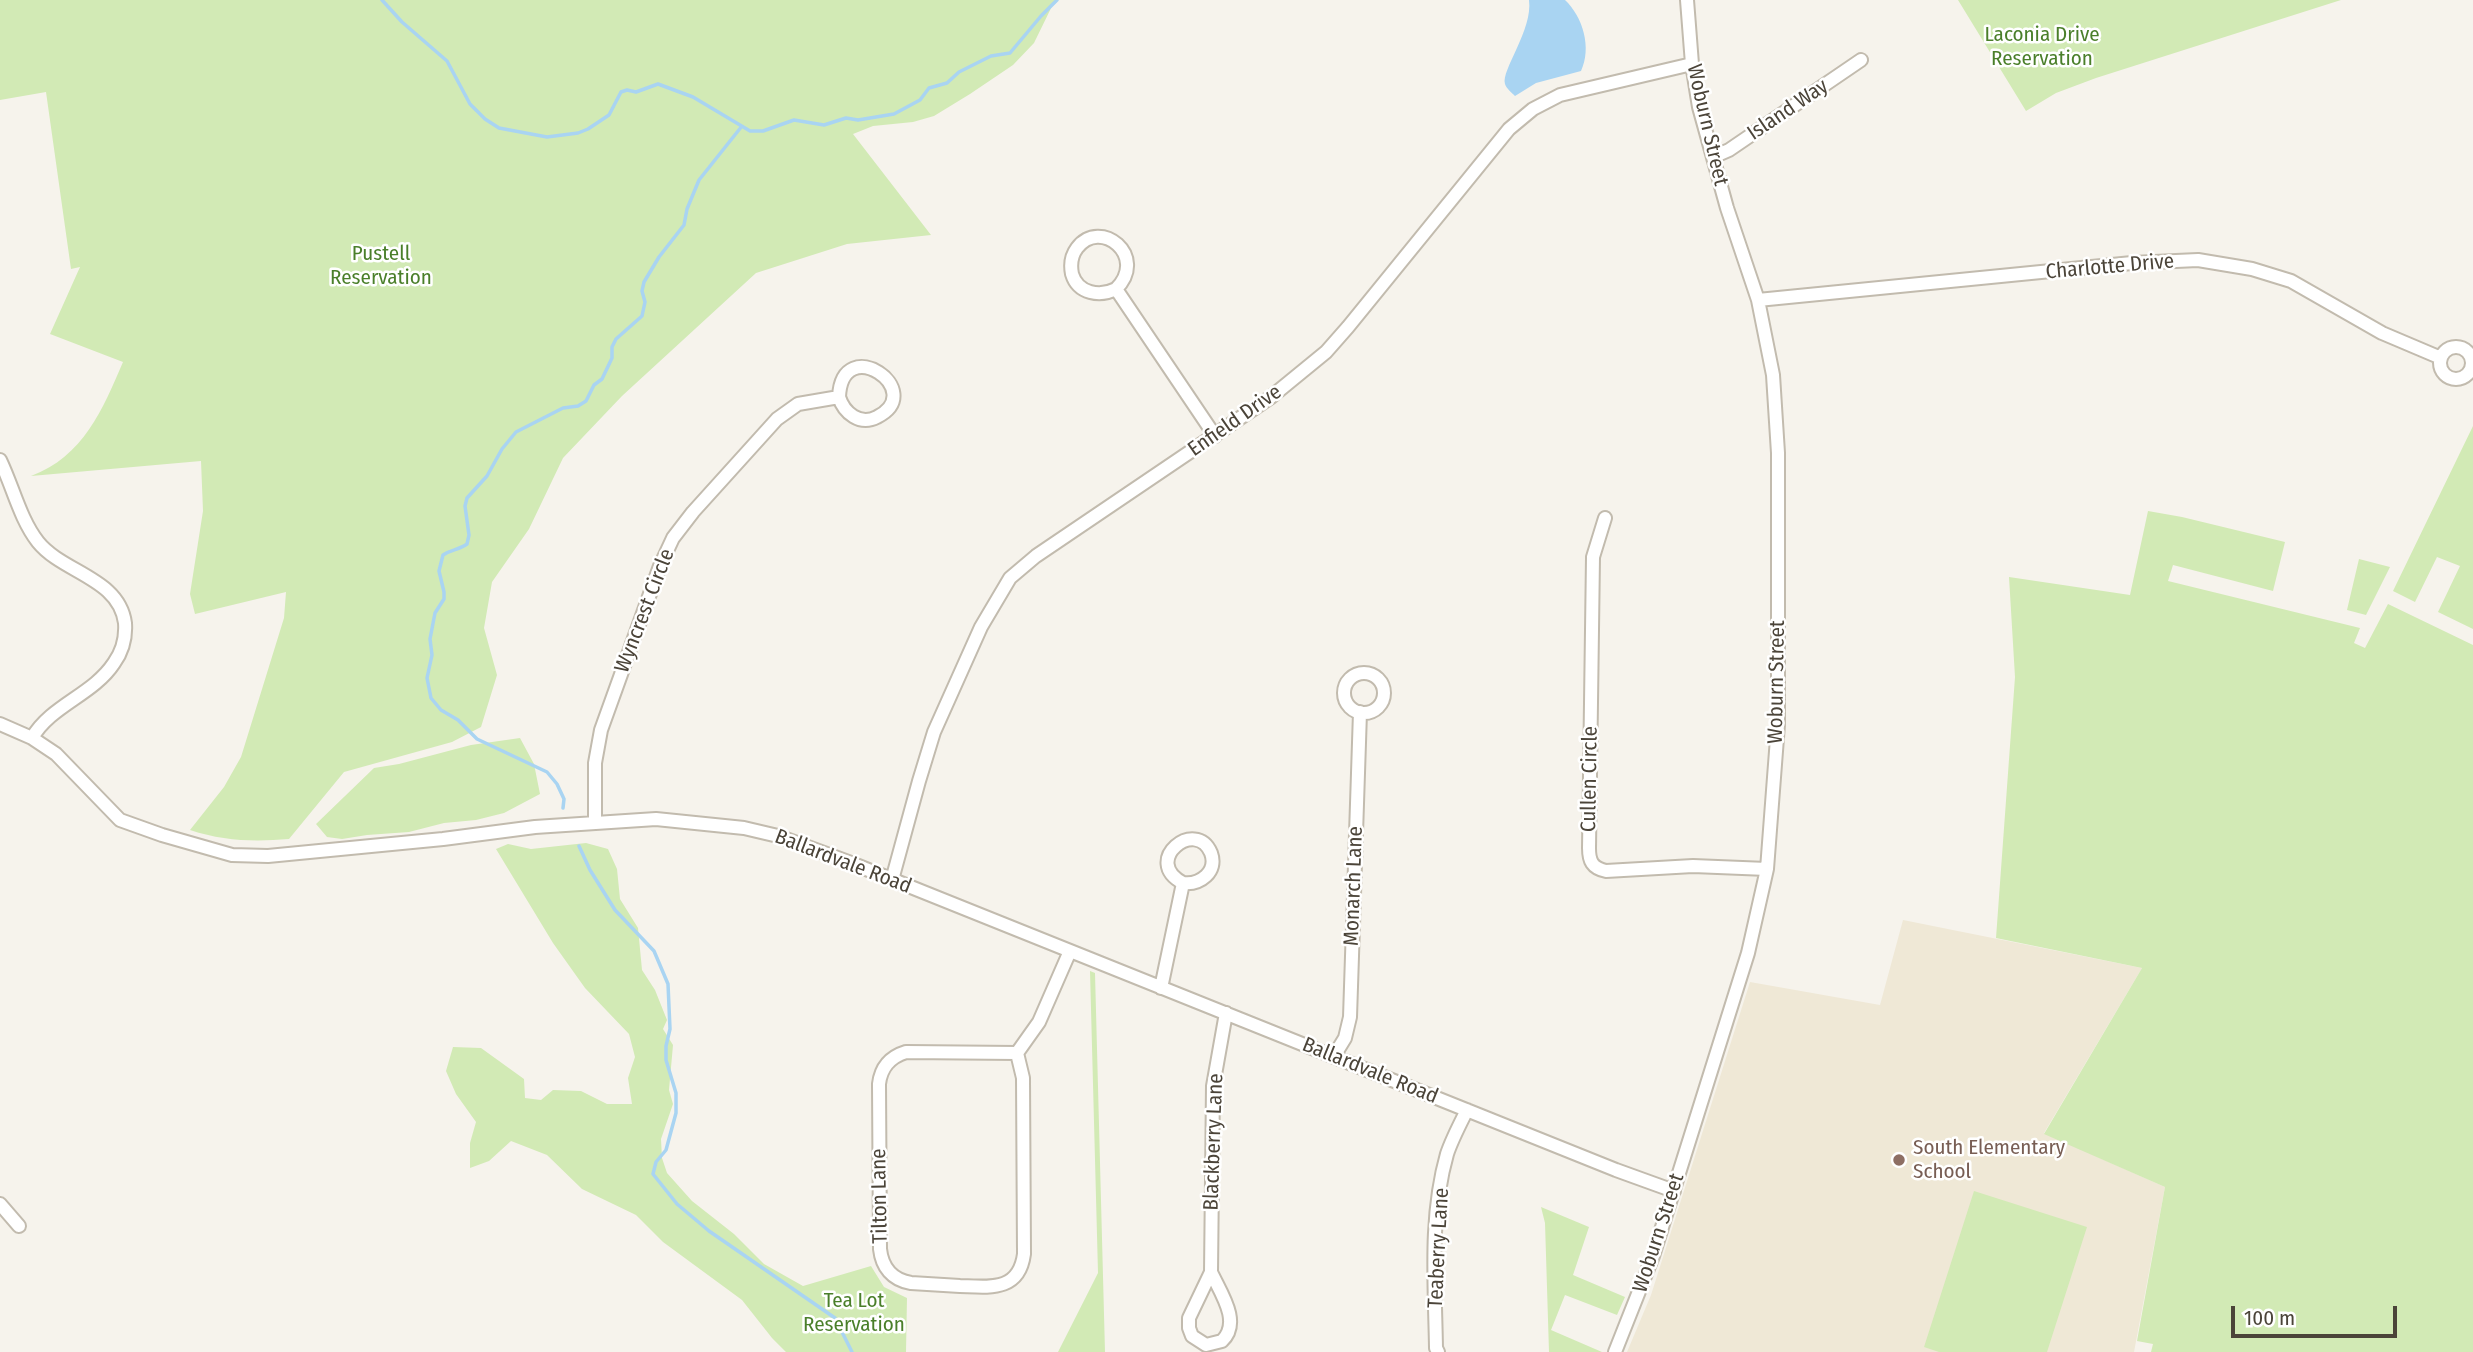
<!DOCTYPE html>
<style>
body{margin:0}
#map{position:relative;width:2473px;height:1352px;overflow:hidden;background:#f6f3ec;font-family:"Fira Sans Condensed",sans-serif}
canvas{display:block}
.scale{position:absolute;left:2231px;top:1306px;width:166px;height:32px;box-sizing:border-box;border:4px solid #4b4439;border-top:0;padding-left:9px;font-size:21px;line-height:24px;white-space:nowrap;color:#4b4439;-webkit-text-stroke:5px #fff;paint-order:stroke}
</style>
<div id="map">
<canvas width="2473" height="1352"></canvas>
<div class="scale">100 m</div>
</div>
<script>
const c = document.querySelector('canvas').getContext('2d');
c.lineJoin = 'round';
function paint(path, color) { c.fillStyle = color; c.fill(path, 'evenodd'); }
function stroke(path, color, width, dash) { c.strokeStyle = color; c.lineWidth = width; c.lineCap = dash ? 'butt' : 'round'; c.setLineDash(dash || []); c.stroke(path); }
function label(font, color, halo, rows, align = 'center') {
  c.font = font + ' "Fira Sans Condensed",sans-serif'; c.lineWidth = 5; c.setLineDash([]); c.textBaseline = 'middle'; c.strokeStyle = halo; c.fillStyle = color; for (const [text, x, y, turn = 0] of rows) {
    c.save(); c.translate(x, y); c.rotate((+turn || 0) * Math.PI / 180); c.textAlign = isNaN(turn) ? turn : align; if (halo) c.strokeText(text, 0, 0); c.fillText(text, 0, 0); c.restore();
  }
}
paint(new Path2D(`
 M1903,920L2142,968L2044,1133L2165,1187L2134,1352H1627L1651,1295L1750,982L1880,1005Z`), '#efe8d6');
paint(new Path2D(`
 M0,0H1055L1034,43L1013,65L970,94L934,116L913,122L873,126L853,134L931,235L847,244L756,273L622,396L563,458L529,529L492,582L484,628L497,675L481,727L452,742L344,772L289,839C254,842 223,841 190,830L224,787L241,757L284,618L286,592L195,614L190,594L203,511L201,461L31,476C83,457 103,409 123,362L50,334L80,267L71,269L46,92L0,100Z
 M1958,0H2341L2096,78L2056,93L2026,111Z
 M2473,426V629L2438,612L2460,566L2437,557L2415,602L2393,591Z
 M2148,511L2182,517L2285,542L2273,591L2173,565L2168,581L2360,628L2354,643L2365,648L2388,604L2473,645V1352H2151L2153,1344L2137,1341L2165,1187L2044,1134L2142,968L1996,938L2015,677L2009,577L2130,595Z
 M2359,559L2390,567L2366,615L2347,610Z
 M520,738L534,764L540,794L504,813L476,820L444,823L409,832L367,835L342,839L327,837L316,824L374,768L399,764L471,745Z
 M586,843L608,849L617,869L620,899L638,928L642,970L655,990L667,1020L663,1029L673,1045L669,1090L673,1104L661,1139L662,1158L667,1173L692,1201L734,1234L764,1264L803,1286L871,1266L884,1287L907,1298L906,1352H786L772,1338L742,1300L663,1242L636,1215L582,1189L547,1155L511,1141L489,1161L470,1168V1143L476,1122L456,1094L446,1071L453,1047L481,1048L524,1079L525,1098L541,1100L553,1090L581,1091L607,1104H632L628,1078L635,1057L629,1034L585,988L553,943L496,849L508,844L531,849Z
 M1090,971L1095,973L1105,1352H1058L1098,1273Z
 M1974,1191L2087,1227L2047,1352H1939L1924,1347Z
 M1541,1207L1589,1227L1573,1275L1625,1297L1617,1315L1565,1295L1551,1330L1602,1352H1549L1545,1223Z`), '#d2eab5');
paint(new Path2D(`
 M1529,0H1565C1583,17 1592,48 1581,71L1536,83L1515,96C1512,93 1506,88 1505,84C1501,70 1533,30 1529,0Z`), '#a9d4f2');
stroke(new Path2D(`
 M382,0L402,22L447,61L470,104L485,119L499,128L547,137L578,133L588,129L609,115L621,92L627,90L636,92L658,84L693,97L750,131H763L794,120L824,125L846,118L858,120L894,114L920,100L929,88L947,83L959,72L991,56L1010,53L1041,16L1057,0
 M563,808L564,799L557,784L547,772L477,739L458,720L441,710L431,698L427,678L432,655L430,639L435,613L444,599V592L439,571L443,555C452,549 459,550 467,544L469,535L465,506L467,498L487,476L502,449L516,432L563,408L578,406L586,401L594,385L602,379L612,358V347L616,339L642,316L645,302L642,291L644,282L659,257L684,225L687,209L699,180L742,126
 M579,846L590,870L615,910L654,951L668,984L670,1029L666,1046V1060L676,1093V1113L666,1150L656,1162L653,1174L677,1204L709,1231L835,1318L852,1352`), '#a9d4f2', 3.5);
const minor = new Path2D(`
 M1713,157L1729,150L1861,60
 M1116,289C1100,297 1078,294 1072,274C1070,264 1071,256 1077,248C1100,217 1149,256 1116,289L1215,436
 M1758,300L2132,263L2198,260L2252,269L2291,281L2382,333L2441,358
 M2440 363a16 16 0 1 1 32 0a16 16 0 1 1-32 0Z
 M0,460C13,487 20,519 38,542C63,573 119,578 125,623C126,637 122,652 114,663C93,695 51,705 32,738
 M1605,518L1593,557L1589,848C1589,861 1592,868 1606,871L1693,866L1767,869
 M1344 693a20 20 0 1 1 40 0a20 20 0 1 1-40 0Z
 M0,724L32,738L56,754L120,820L162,835L232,855L268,856L443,839L535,827L656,819L744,828L778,836L851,863L1616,1170L1674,1191
 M595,823V763L601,730L660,566L673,538L693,512L777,419L798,404L839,397C844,413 860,426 877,417C929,391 842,331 839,397
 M892,880L919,781L934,732L981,627L1010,578L1036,556L1271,397L1326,352L1348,327L1509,129L1533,109L1560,95L1692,64
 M1161,988L1183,883C1141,861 1196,817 1211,853C1218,872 1200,885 1183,883
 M1017,1053L906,1052C890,1057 881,1067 879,1084L880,1249C882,1267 892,1280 911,1283C927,1284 944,1285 960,1286C989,1287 1019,1292 1024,1254L1023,1078L1017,1053L1039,1022L1070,951
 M1334,1056L1345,1038L1350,1017L1360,712
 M0,1204L19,1226
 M1211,1272C1220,1292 1242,1322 1222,1341L1206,1345L1192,1336L1189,1328V1318L1211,1272L1213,1086L1226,1013
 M1438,1352L1436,1348C1435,1284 1429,1217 1447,1154C1452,1139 1460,1124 1467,1110
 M1615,1352L1653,1256L1748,953L1767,869L1778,725V453L1773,375L1758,300L1727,208L1699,107L1692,64L1687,0`);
stroke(minor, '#c2bbae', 16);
stroke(minor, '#fff', 12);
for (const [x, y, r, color] of [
 [1899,1160,7,"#8d6e63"]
]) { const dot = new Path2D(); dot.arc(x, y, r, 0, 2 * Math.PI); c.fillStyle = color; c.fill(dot); stroke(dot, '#fff', 2.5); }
label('21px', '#4a7f2a', '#fff', [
 ["Laconia Drive",2042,35],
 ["Reservation",2042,59],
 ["Pustell",381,254],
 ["Reservation",381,278],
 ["Tea Lot",854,1301],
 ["Reservation",854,1325]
]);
label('21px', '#4b4439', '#fff', [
 ["Island Way",1788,110,-34],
 ["Woburn Street",1707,125,77],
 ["Charlotte Drive",2110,267,-5],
 ["Enfield Drive",1235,421,-35],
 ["Wyncrest Circle",645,611,-69],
 ["Woburn Street",1777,682,-89],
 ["Cullen Circle",1590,779,-89],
 ["Ballardvale Road",843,862,21],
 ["Monarch Lane",1354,886,-88],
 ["Ballardvale Road",1370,1071,22],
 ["Blackberry Lane",1214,1142,-88],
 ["Tilton Lane",880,1196,-91],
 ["Woburn Street",1659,1233,-72],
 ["Teaberry Lane",1439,1248,-87]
]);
label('21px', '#785e54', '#fff', [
 ["South Elementary",1913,1148],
 ["School",1913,1172]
], 'left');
</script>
